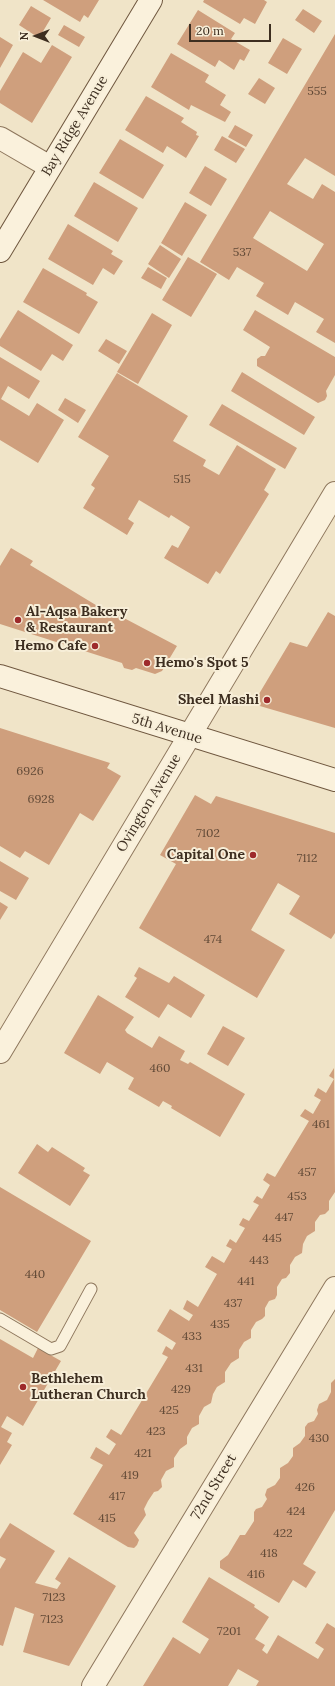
<!DOCTYPE html>
<style>
body{margin:0}
#map{position:relative;width:335px;height:1686px;overflow:hidden;background:#f0e4c8;font-family:Lora,serif}
canvas{display:block}
.north{position:absolute;left:16px;top:16px;width:40px;height:40px;-webkit-text-stroke:3px #f7eed8;paint-order:stroke;rotate:270deg;font-size:11px;font-weight:700;line-height:16px;text-align:center;color:#3d2e20}
.north::after{content:'';display:block;margin:auto;width:14px;height:18px;background:#3d2e20;clip-path:polygon(50% 0,100% 100%,50% 72%,0 100%)}
.scale{position:absolute;left:189px;top:24px;width:82px;height:18px;box-sizing:border-box;border:2px solid #3d2e20;border-top:0;padding-left:5px;font-size:12px;line-height:14px;white-space:nowrap;color:#3d2e20;-webkit-text-stroke:3px #f7eed8;paint-order:stroke}
</style>
<div id="map">
<canvas width="335" height="1686"></canvas>
<div class="north">N</div>
<div class="scale">20 m</div>
</div>
<script>
const c = document.querySelector('canvas').getContext('2d');
c.lineJoin = 'round';
function paint(path, color) { c.fillStyle = color; c.fill(path, 'evenodd'); }
function stroke(path, color, width, dash) { c.strokeStyle = color; c.lineWidth = width; c.lineCap = dash ? 'butt' : 'round'; c.setLineDash(dash || []); c.stroke(path); }
function label(font, color, halo, rows, align = 'center') {
  c.font = font + ' Lora,serif'; c.lineWidth = 4; c.setLineDash([]); c.textBaseline = 'middle'; c.strokeStyle = halo; c.fillStyle = color; for (const [text, x, y, turn = 0] of rows) {
    c.save(); c.translate(x, y); c.rotate((+turn || 0) * Math.PI / 180); c.textAlign = isNaN(turn) ? turn : align; if (halo) c.strokeText(text, 0, 0); c.fillText(text, 0, 0); c.restore();
  }
}
paint(new Path2D(`
 M43,0H99L88,18L84,15L80,22Z
 M204,0H264L267,2L255,24L244,18L240,24L203,2Z
 M31,6L51,18L39,38L19,25Z
 M303,9L322,21L314,33L295,20Z
 M198,10L235,33L231,39L250,50L244,61L240,59L234,70L219,60L215,67L177,44Z
 M64,25L85,37L79,47L58,35Z
 M335,34V176L305,158L287,184L313,199L322,184L335,192V343L316,332L324,319L295,302L288,315L256,296L264,283L237,267L229,280L200,262ZM270,211L324,244L307,271L253,238Z
 M0,37L13,45L0,68Z
 M283,38L302,49L287,74L268,63Z
 M52,45L72,57L32,123L0,103V91L23,52L41,63Z
 M171,53L209,75L205,82L226,95L220,105L231,112L225,122L191,105L189,110L151,87Z
 M259,78L275,88L265,104L248,94Z
 M146,96L184,118L181,122L197,132L196,135L199,136L186,158L167,146L163,153L125,130Z
 M235,125L253,135L246,147L228,137Z
 M222,136L245,149L236,163L214,150Z
 M120,139L164,165L143,199L99,173Z
 M205,166L227,179L211,206L189,193Z
 M94,182L138,208L118,242L74,216Z
 M185,202L207,215L182,256L161,243Z
 M68,224L113,251L111,254L123,261L114,275L103,268L93,285L48,259Z
 M160,245L181,259L169,278L148,264Z
 M188,257L217,274L191,317L162,300Z
 M148,267L167,278L161,289L141,278Z
 M43,268L87,293L86,295L98,302L79,334L23,302Z
 M18,310L73,345L63,361L52,354L41,371L0,346V339Z
 M255,310L335,357V375L326,391L327,396L325,400L318,403L257,366V359L261,356H265L270,347L243,330Z
 M152,313L172,325L138,384L117,372Z
 M106,339L127,351L119,364L98,351Z
 M0,357L40,381L29,399L8,386L1,399L29,416L37,403L64,420L38,463L0,440Z
 M242,372L315,417L304,435L231,391Z
 M117,373L188,416L173,441L206,460L203,466L219,475L237,445L276,469L264,490L269,494L220,574L216,571L208,584L164,558L172,545L178,548L190,527L171,515L169,518L139,500L128,519L134,523L127,535L83,508L95,488L91,485L109,456L78,437Z
 M65,398L86,410L78,423L58,410Z
 M222,404L297,448L285,469L209,425Z
 M11,548L33,561L30,565L104,610L105,608L177,646L162,671L155,674L136,668L132,670L124,668L122,663L0,624V566Z
 M328,612L335,616V728L253,704L290,642L307,647Z
 M0,728L110,763L107,768L121,776L93,821L80,813L49,865L25,851L20,858L0,846Z
 M195,795L211,804L216,796L335,833V933L331,939L289,914L300,896L278,883L251,930L285,950L257,998L139,928L176,864L160,855Z
 M0,861L29,878L16,900L0,891Z
 M0,902L8,907L0,920Z
 M139,967L169,983L174,976L205,995L191,1018L168,1004L159,1018L125,997L137,978L134,976Z
 M98,995L134,1017L125,1030L127,1033L152,1048L159,1036L185,1051L180,1060L188,1064L190,1062L245,1094L220,1137L171,1108L172,1106L163,1101L159,1107L128,1089L134,1078L107,1062L100,1074L64,1053Z
 M223,1026L245,1038L228,1066L207,1054Z
 M334,1068L335,1192L329,1201V1210L325,1214L320,1215L315,1222V1231L307,1236L303,1244L302,1253L295,1257L290,1265V1273L286,1278L282,1279L277,1287V1295L275,1299L269,1301L265,1308V1316L262,1319L256,1322L251,1330V1338L244,1342L239,1350V1358L231,1363L225,1372V1382L217,1387L213,1394L211,1403L204,1407L199,1416V1424L192,1428L187,1437V1444L180,1449L174,1458V1467L166,1471L161,1480L162,1487L158,1491L154,1492L148,1501L144,1509L146,1515L134,1533L139,1540L137,1545L134,1548L128,1547L73,1514L103,1465L90,1458L96,1447L109,1455L116,1444L106,1437L111,1429L121,1435L168,1357L162,1354L166,1346L172,1350L176,1343L157,1331L170,1309L189,1321L193,1315L183,1309L187,1300L198,1307L217,1274L205,1267L212,1256L224,1263L232,1249L226,1246L230,1239L236,1243L245,1228L239,1225L243,1218L249,1221L259,1205L253,1202L257,1196L262,1199L270,1185L263,1180L267,1173L275,1177L309,1121L300,1116L305,1109L313,1114L321,1100L314,1096L318,1088L326,1093L334,1079L329,1076Z
 M37,1144L48,1152L52,1147L85,1168L83,1171L90,1175L70,1206L18,1173Z
 M0,1187L91,1241L37,1332L0,1310Z
 M0,1339L33,1358L38,1348L61,1361L23,1426L7,1416L1,1427L12,1433L7,1442L12,1445L0,1465Z
 M335,1379V1510L303,1564L316,1572L306,1588L293,1580L279,1603L220,1568V1561L228,1555L240,1535H245L254,1521V1512L256,1509L262,1507L267,1499L265,1495L267,1489L275,1485L280,1478V1468L288,1463L293,1456V1448L300,1443L305,1436V1427L308,1423L314,1421L318,1414L317,1410L319,1404L327,1400L331,1392V1383Z
 M10,1523L55,1551L35,1583L57,1589L61,1583L55,1579L69,1557L116,1586L69,1666L23,1652L34,1614L15,1607L3,1646L0,1645V1569L6,1559L0,1556V1539Z
 M209,1577L255,1605L254,1607L269,1617L255,1639L265,1645L262,1650L267,1654L278,1635L318,1659L324,1649L315,1643L327,1623L335,1628V1686H256L259,1681L238,1669L228,1686H143L173,1637L200,1654L201,1652L209,1639L182,1622Z`), '#cf9f7d');
const lane = new Path2D(`
 M0,1319L51,1349L60,1346L91,1289`);
const street = new Path2D(`
 M0,138L50,167
 M0,1052L335,493
 M93,1686L335,1288`);
const secondary = new Path2D(`
 M0,251L151,0
 M0,676L335,780`);
stroke(lane, '#8d765c', 13);
stroke(street, '#8d765c', 24);
stroke(secondary, '#6f573f', 24);
stroke(lane, '#faf1dc', 11);
stroke(street, '#faf1dc', 22);
stroke(secondary, '#faf1dc', 22);
for (const [x, y, r, color] of [
 [18,620,4,"#9e2a2b"],
 [95,646,4,"#9e2a2b"],
 [147,663,4,"#9e2a2b"],
 [267,700,4,"#9e2a2b"],
 [253,855,4,"#9e2a2b"],
 [23,1387,4,"#9e2a2b"]
]) { const dot = new Path2D(); dot.arc(x, y, r, 0, 2 * Math.PI); c.fillStyle = color; c.fill(dot); stroke(dot, '#f7eed8', 1.5); }
label('12px', '#624a37', null, [
 ["555",317,92],
 ["537",242,253],
 ["515",182,480],
 ["6926",30,772],
 ["6928",41,800],
 ["7102",208,834],
 ["7112",307,859],
 ["474",213,940],
 ["460",160,1069],
 ["461",321,1125],
 ["457",307,1173],
 ["453",297,1197],
 ["447",284,1218],
 ["445",272,1239],
 ["443",259,1261],
 ["440",35,1275],
 ["441",246,1282],
 ["437",233,1304],
 ["435",220,1325],
 ["433",192,1337],
 ["431",194,1369],
 ["429",181,1390],
 ["425",169,1411],
 ["423",156,1432],
 ["430",319,1439],
 ["421",143,1454],
 ["419",130,1476],
 ["426",305,1488],
 ["417",117,1497],
 ["424",296,1512],
 ["415",107,1519],
 ["422",283,1534],
 ["418",269,1554],
 ["416",256,1575],
 ["7123",54,1598],
 ["7123",52,1620],
 ["7201",229,1632]
]);
label('14px', '#3d2e20', '#f7eed8', [
 ["Bay Ridge Avenue",75,126,-59],
 ["5th Avenue",167,729,17],
 ["Ovington Avenue",149,803,-59],
 ["72nd Street",214,1487,-59]
]);
label('bold 14px', '#3d2e20', '#f7eed8', [
 ["Al-Aqsa Bakery",26,612],
 ["& Restaurant",26,628],
 ["Hemo Cafe",87,646,"right"],
 ["Hemo's Spot 5",155,663],
 ["Sheel Mashi",259,700,"right"],
 ["Capital One",245,855,"right"],
 ["Bethlehem",31,1379],
 ["Lutheran Church",31,1395]
], 'left');
</script>
